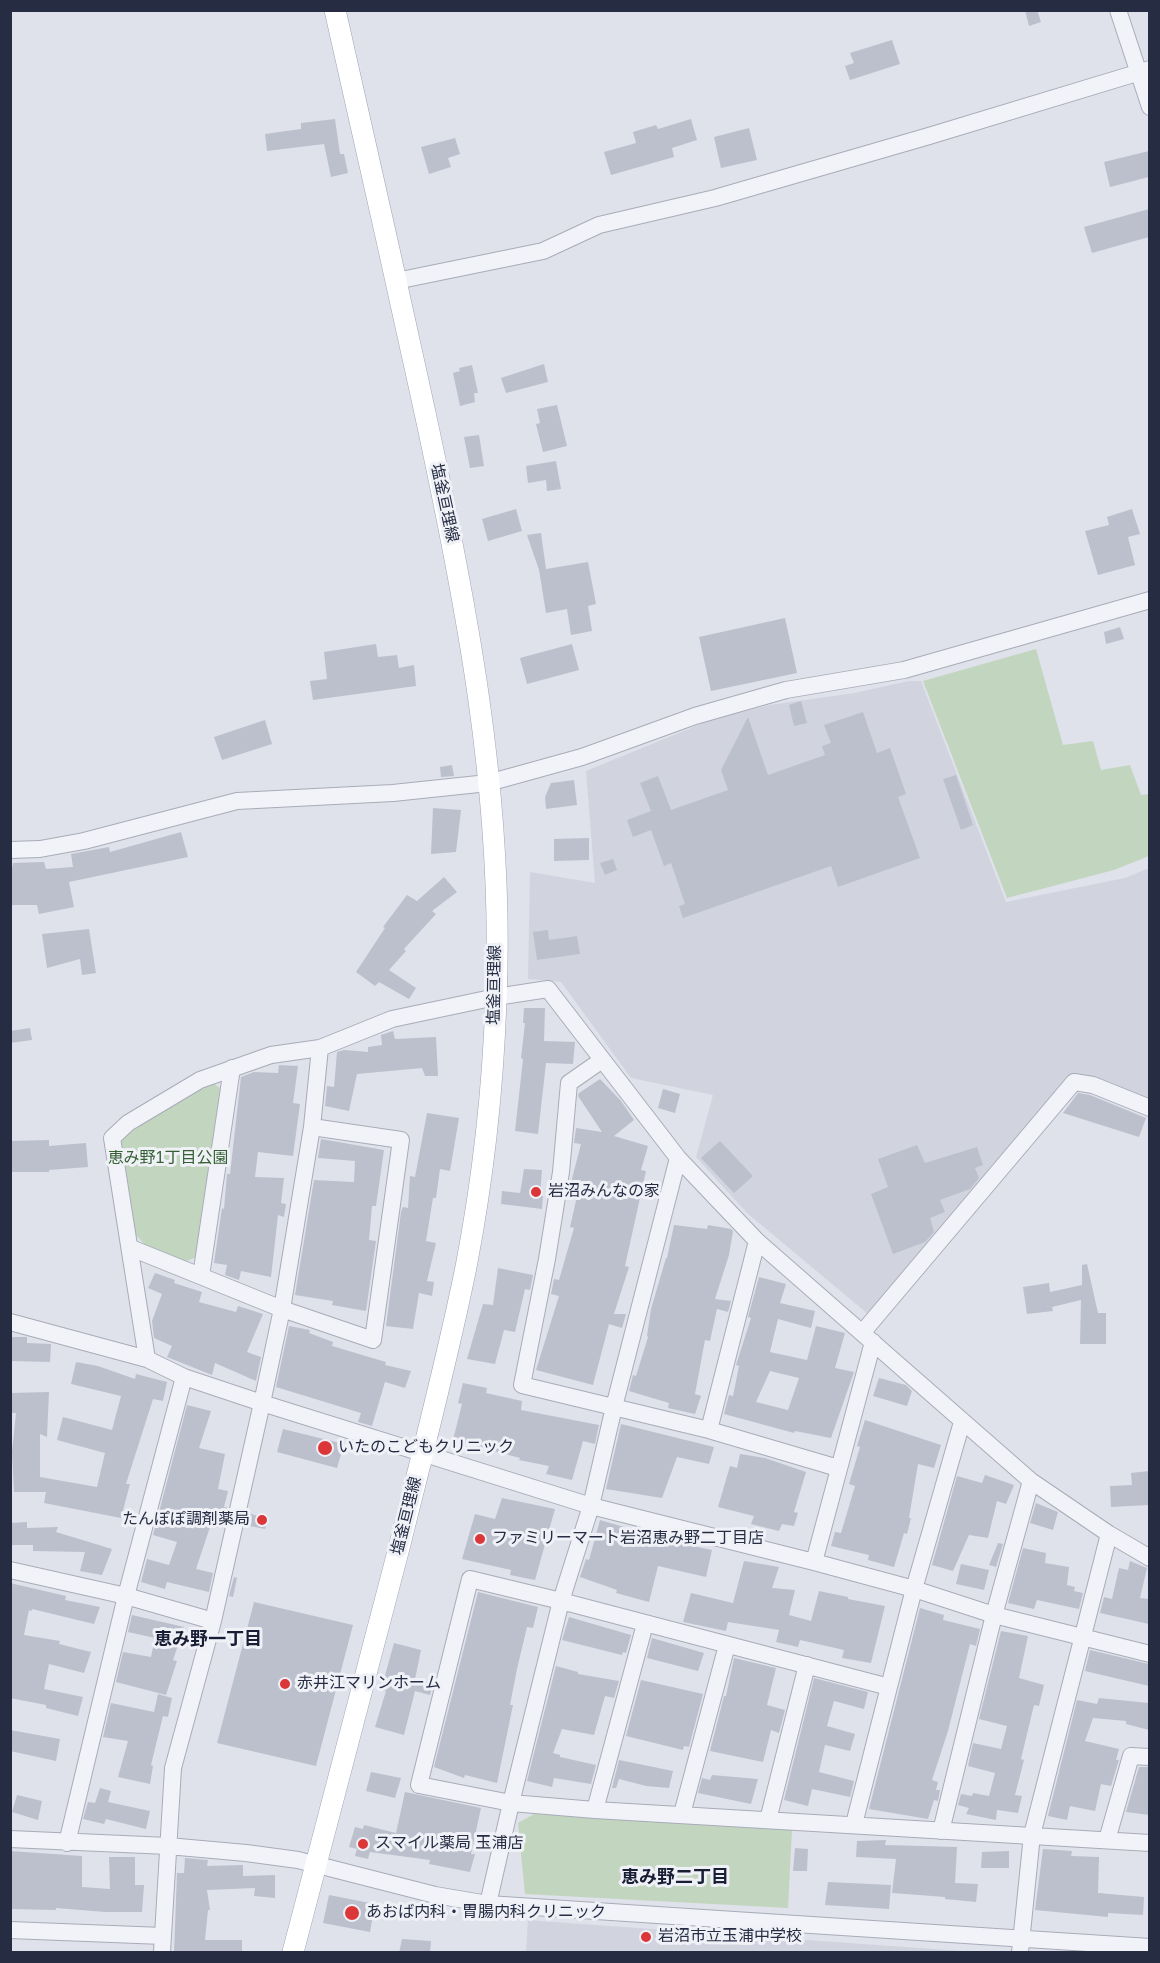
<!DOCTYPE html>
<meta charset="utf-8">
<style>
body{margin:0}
#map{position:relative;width:1160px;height:1963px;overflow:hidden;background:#dfe2ea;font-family:Helvetica,sans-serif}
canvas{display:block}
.frame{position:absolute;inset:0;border:12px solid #262d43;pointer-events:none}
</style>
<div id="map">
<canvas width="1160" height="1963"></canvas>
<div class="frame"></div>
</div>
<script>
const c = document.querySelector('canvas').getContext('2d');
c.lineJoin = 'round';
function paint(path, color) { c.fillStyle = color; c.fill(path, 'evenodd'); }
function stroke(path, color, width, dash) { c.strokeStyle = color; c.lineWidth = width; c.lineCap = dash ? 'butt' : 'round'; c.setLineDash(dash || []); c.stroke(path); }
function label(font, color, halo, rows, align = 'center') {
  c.font = font + ' Helvetica,"Noto Sans JP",sans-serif'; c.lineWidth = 6; c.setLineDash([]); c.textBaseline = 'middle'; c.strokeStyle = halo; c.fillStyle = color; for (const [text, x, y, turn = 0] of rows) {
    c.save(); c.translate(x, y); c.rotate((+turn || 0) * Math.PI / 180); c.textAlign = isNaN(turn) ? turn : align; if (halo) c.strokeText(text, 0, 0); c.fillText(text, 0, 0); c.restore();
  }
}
paint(new Path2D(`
 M909,681H921L1006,902L1125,878L1149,868V1100L1073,1074L868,1314L747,1213L696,1157L713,1095L631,1078L561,982L528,979L530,872L595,883L586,771L713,719L770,705L854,693Z
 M528,1920L554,1922L976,1952H526Z`), '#d1d4df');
paint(new Path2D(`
 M1036,649L1063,745L1093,741L1101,770L1130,765L1141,795L1149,794V856L1114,870L1007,898L923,681Z
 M213,1083L220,1088L199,1256L184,1262L145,1245L136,1235L121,1139L161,1111Z
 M534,1814L792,1829L788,1908L525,1894L518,1823Z`), '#c2d5bf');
paint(new Path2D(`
 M1025,10H1037L1041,22L1029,26Z
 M892,40L900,64L850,80L845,66L854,63L850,53Z
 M335,119L340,154H344L348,173L331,177L324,144L267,151L265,134L301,129V123Z
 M691,119L697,140L672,148L674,157L611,175L604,152L636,143L633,132L656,125L658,129Z
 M749,128L757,160L721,168L714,137Z
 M455,138L460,154L448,158L451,167L429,174L421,147Z
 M1149,151V177L1110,187L1104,162Z
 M1149,209V237L1092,253L1084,227Z
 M544,364L548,382L506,393L501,378Z
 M472,365L478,393H474L475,402L460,406L453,373L460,371L459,368Z
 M557,405L567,446L543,452L536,424L540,423L537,409Z
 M479,435L484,466L470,468L464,437Z
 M556,461L561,489L547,491L546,480L528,483L526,466Z
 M516,509L522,531L488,541L482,519Z
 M1132,509L1140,534L1128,537L1135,565L1098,575L1085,531L1109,525L1107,517Z
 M541,533L546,569L588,562L596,604L588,606L592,631L571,635L567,609L546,613L539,570L527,535Z
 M785,618L797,673L711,691L699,637Z
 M1120,627L1124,639L1106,644L1104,632Z
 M376,644L378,657L397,655L399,668L414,665L416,686L313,700L310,681L327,679L324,652Z
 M572,644L579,670L527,684L520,658Z
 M801,701L807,723L794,726L789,705Z
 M863,712L877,753L890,748L906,794L898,797L920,858L838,887L831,866L683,918L679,906L685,904L671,863L664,866L651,830L633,837L627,820L651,811L640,783L658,776L671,810L728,790L721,770L748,717L768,775L825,755L822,746L831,743L824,725Z
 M265,720L272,744L222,760L214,737Z
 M452,765L454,776L441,777L440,767Z
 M956,775L973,825L961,830L943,779Z
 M574,780L577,805L546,809L545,797L551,783Z
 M433,808L461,810L456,852L431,854Z
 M181,832L188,857L69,882L74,907L39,914L37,905H10V879L13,863L44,862L46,869L73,867L71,854L109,847L110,852Z
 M589,838V860L554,861V839Z
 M613,859L617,870L605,875L600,863Z
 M444,877L457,892L432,911L436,914L404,949L406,951L389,970L416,988L409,999L379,982L375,986L356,972L385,928L383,927L407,895L417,901Z
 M89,929L96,973L82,975L80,959L47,968L42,934Z
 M548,930L549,940L577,936L580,954L537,960L533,932Z
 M524,1008H545L544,1041L575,1042L573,1064L546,1063L538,1134L515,1131L523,1059L521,1058L525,1023H523Z
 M30,1028L32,1040L10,1043V1031Z
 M393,1031L395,1039L436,1037L438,1076H425L422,1068L357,1074L349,1111L325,1106L327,1086L334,1087L337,1052L344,1050L368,1052V1047L382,1045L381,1035Z
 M279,1065L298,1066L293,1103L300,1104L293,1156L258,1152L255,1177L284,1178L281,1203L286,1204L284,1217L278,1215L271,1277L241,1271L239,1280L225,1275L227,1265L214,1263L222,1208L224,1209L227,1174H230L241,1077L254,1072L278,1073Z
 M600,1079L621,1101L634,1120L614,1136L648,1146L641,1170L646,1171L625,1266L629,1267L614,1314H626L622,1328L609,1324L593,1385L536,1370L559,1296L551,1294L554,1279L559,1280L574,1228L570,1227L578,1192L569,1190L581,1144L574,1143L576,1128L602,1132L578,1096L579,1093Z
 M663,1089L680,1094L675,1113L658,1108Z
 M1078,1093L1090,1095L1146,1118L1139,1137L1063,1113Z
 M427,1113L459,1118L450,1171L440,1169L436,1198H433L426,1241L436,1243L427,1281L434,1282L432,1296L419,1293L413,1329L386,1326L401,1212L403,1207L408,1208L410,1176L415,1177Z
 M321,1139L384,1150L376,1206H372L369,1240L376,1241L366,1311L332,1305L333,1301L295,1295L314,1180L354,1182L355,1161L318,1158Z
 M49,1140V1146L86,1143L88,1167L49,1170V1172H10V1141Z
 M720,1141L753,1176L734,1193L701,1158Z
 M917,1145L925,1163L977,1147L983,1165L975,1168L979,1178L970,1189L940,1200L945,1212L930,1218L934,1232L925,1242L893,1254L871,1194L888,1187L878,1159Z
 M524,1169L542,1170L540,1196H543L542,1209L501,1204L502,1191L520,1193Z
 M674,1225L707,1229L708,1225L731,1229L733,1231L729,1255L715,1299L731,1301L728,1312L717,1309L710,1341L705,1340L695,1394L701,1396L695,1414L668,1408L669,1403L629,1391L633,1375L636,1376L648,1337L647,1336L651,1309L666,1258H667Z
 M1087,1264L1098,1313H1106V1344H1080L1081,1300L1052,1307L1053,1311L1027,1314L1023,1287L1049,1283L1050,1292L1082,1285V1265Z
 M498,1268L533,1275L530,1290L525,1289L515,1332L504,1330L495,1364L467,1359L483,1304L493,1305Z
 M155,1273L175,1280L174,1283L202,1292L199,1302L236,1312L238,1306L263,1314L247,1352L261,1357L256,1381L215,1363L212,1375L167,1357L172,1346L154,1338L152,1321L162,1294L148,1288Z
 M759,1277L786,1284L780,1303L815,1311L811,1328L778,1319L770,1352L807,1360L816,1326L845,1333L835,1368L854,1372L831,1438L795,1431L794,1433L724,1414L729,1395L733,1396L739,1366L736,1365L751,1318L748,1317ZM770,1371L799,1378L788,1410L756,1402Z
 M289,1326L310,1330L309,1333L333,1342L332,1346L386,1362L385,1365L411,1371L405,1388L385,1382L372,1426L358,1422L361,1413L276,1387Z
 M10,1337H27V1343L51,1344L50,1362L10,1361Z
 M76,1362L98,1366L135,1379L136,1374L167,1382L163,1401L153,1399L126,1484H130L121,1518L44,1503L46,1492H14L12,1452L16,1413H10V1393L49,1392L47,1437L40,1434V1477L97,1487L105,1453L57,1440L63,1417L112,1430L121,1396L71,1384Z
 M879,1378L906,1385L912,1391L907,1406L873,1396Z
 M463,1383L487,1388L486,1393L522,1401L521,1410L599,1425L595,1444L583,1441L572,1480L546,1474L549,1466L519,1460L520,1458L453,1440L462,1404L458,1403Z
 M187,1405L211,1411L199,1448L225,1454L218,1489L228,1491L224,1507L228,1508L225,1520L222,1519L220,1528L210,1527L196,1569L213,1573L209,1592L167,1582L165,1589L141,1582L147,1559L169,1565L177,1542L153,1535Z
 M865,1420L941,1445L934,1468L918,1464L909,1518H911L907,1534L904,1533L894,1567L868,1560L869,1555L831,1546L835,1532L841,1533L855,1486L849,1484L860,1447L857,1446Z
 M621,1424L714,1447L709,1464L677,1457L662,1498L606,1489Z
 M283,1429L344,1444L337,1468L277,1452Z
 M740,1454L765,1458L806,1472L794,1512L798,1513L794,1526L782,1524L779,1531L751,1524L754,1516L718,1507L730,1466L737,1468Z
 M1149,1471V1505L1111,1507L1110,1486L1132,1485L1131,1473Z
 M985,1475L1014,1485L1006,1504L997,1501L988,1538L969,1535L953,1571L932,1565L957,1476L982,1483Z
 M502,1498L555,1509L535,1580L510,1575L511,1570L462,1559L475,1514L495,1519Z
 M1036,1503L1058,1512L1053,1530L1030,1523Z
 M248,1513L268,1519L265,1529L245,1525Z
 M600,1520L624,1527V1529L661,1537L660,1539L712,1550L706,1577L658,1566L649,1602L616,1593L617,1590L580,1577L586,1559L589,1560Z
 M27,1522V1528L58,1527L56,1532L112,1549L102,1575L80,1571L85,1552L33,1551V1545H10V1523Z
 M998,1543L1003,1544L996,1567L989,1565Z
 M1023,1548L1046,1553L1045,1563L1069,1567L1067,1585L1075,1587L1074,1591L1083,1593L1079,1609L1037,1600L1034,1609L1008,1603Z
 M744,1561L779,1567L772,1588L795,1590L789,1615L811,1621L819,1591L848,1597V1599L885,1606L871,1663L842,1658L844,1650L800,1640L798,1647L776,1642L779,1630L728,1622L726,1631L683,1622L691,1593L733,1603Z
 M1130,1561L1147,1568L1140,1598L1149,1599V1624L1100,1613L1104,1597L1112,1599L1119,1568L1128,1570Z
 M961,1564L989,1570L984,1590L956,1584Z
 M234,1577L237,1578L233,1597L229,1596Z
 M10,1583L66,1596L65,1600L100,1607L94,1624L32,1609V1611L29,1610L24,1635L60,1641L59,1644L91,1652L84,1673L49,1664L44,1689L83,1697L78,1716L46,1708V1705L10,1698Z
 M478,1592L538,1607L533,1628L527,1627L517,1669L510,1705H513L497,1783L465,1775L464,1778L434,1767Z
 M254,1602L353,1625L316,1766L217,1743Z
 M920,1608L944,1615L943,1620L980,1629L976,1646L970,1644L948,1731L932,1780L938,1782L936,1790H940L938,1801L934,1800L928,1819L869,1809Z
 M132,1615L184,1627L173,1660L177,1661L166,1695L116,1682L123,1652L151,1657L155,1638L128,1632Z
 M569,1617L631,1635L626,1653L623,1652L622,1655L562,1640Z
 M1001,1631L1028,1636L1019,1678L1044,1685L1039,1706L1034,1705L1021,1759L1024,1760L1015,1795L1022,1796L1018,1813L997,1810L996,1820L966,1814L969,1808L958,1805L961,1794L972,1796L973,1793L989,1796L995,1773L968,1766L973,1743L1001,1749L1007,1726L979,1719Z
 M652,1638L704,1653L698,1671L647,1658Z
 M394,1643L421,1650L415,1679L433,1683L430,1695L415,1691L404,1735L375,1727L386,1691L381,1690Z
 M1090,1650L1149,1664V1686L1085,1671Z
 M734,1658L776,1668L767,1705L785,1710L779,1733L771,1730L763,1762L710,1751L724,1696H726Z
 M556,1666L578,1672V1674L619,1681L614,1698L605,1696L594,1735L562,1729L553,1753L560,1755V1757L596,1765L591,1784L554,1778L552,1787L527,1781Z
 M814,1678L868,1692L864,1709L834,1701L827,1726L855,1734L850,1751L825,1745L819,1772L854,1781L850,1797L812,1789L808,1806L784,1800Z
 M641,1680L703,1694L689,1747L684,1746L683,1750L626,1736Z
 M158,1694L172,1698L168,1717L163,1716L151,1765L153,1766L150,1784L118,1777L128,1741L103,1737L111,1703L154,1712Z
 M1099,1698L1149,1703V1730L1126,1724V1721L1093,1718L1085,1741L1119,1749L1116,1760H1119L1111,1786L1101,1784L1095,1811L1070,1806L1067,1820L1048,1816L1077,1700L1097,1704Z
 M10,1730L60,1739L56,1761L10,1751Z
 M619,1760L673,1771L669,1788L646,1786L619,1779L616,1788H612Z
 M1139,1767H1149V1815L1126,1812Z
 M371,1772L401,1778L395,1798L366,1791Z
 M712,1775L758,1779L751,1804L698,1793L702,1778L710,1780Z
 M100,1788L111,1791L108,1802L150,1811L146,1829L106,1819L104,1824L83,1819L88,1802L95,1803Z
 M405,1792L481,1808L471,1854H475L470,1872L429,1864L430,1860L370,1852L368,1859L355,1856L357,1849L349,1847L355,1827L363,1829L364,1825L396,1833Z
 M17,1795L42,1801L38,1820L12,1812Z
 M886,1840L885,1845L957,1847L955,1883L978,1884L976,1902L945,1899V1897L892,1893L896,1859L856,1857L857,1841Z
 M795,1848L808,1849L807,1871H793Z
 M1043,1849L1072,1851L1071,1856L1099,1857L1098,1893L1144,1897L1143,1915L1108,1913V1917L1035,1910Z
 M10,1851L82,1856V1887L110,1889L109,1857H135V1885H144L142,1912H105L56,1908V1910L10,1909Z
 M1009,1851V1868H981L982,1852Z
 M185,1858L208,1860L207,1866L243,1865V1876L275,1875V1898L254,1896L255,1888L207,1890L210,1910H208L205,1940H242V1953H174L177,1873H184Z
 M828,1882L891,1885L889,1909L825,1905Z
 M329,1895L375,1904L370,1932L323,1923Z
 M402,1939L431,1941L430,1953H399Z`), '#bcc0cd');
const minor = new Path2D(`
 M1118,10L1150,107
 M396,281L543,251L599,225L715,198L929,136L1150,69
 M10,850L40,849L84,841L237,801L393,793L488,783L582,757L695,716L786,690L904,670L1150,600
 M602,1060L569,1083L561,1172L547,1259L522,1385L709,1430L838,1468
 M131,1248L282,1309L373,1340L401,1140L312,1127
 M201,1276L232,1068
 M10,1322L147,1359L184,1377L262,1403L591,1506L814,1562L914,1589L994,1615L1150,1654
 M862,1333L1074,1082L1093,1085L1150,1108
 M147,1359L112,1138L128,1123L200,1080L271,1055L320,1048L392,1019L496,997L548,989L678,1158L757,1241L1031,1481L1109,1534L1150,1558
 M709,1430L757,1241
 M814,1562L873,1342
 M10,1570L126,1596L213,1621
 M889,1687L561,1601L470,1579L419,1785L511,1803L595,1810L1150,1843
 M595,1810L645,1624
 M682,1814L727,1645
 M768,1820L807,1665
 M854,1824L914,1589L962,1422
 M941,1831L994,1615L1031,1481
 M10,1839L168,1846L246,1853L298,1860L435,1895L488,1904L1150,1947
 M1107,1840L1131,1756L1150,1757
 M67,1843L126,1596L184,1377
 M488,1904L511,1803L561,1601L591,1506L614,1407L678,1158
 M10,1930L163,1936
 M162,1952L173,1768L213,1621L262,1403L282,1309L312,1127L320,1048
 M1020,1952L1032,1835L1109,1534`);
const major = new Path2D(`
 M293,1952C329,1818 364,1683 399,1548C422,1455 447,1361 466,1267C483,1179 493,1089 496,1000C505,797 465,596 422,399C394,269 364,140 335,10`);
stroke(minor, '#a8acb8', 18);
stroke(major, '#9da4b7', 22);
stroke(minor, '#f2f3f8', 16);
stroke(major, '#fff', 21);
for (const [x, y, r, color] of [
 [536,1192,6,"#dc3738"],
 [325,1448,8,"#dc3738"],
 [262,1520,6,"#dc3738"],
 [480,1539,6,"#dc3738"],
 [285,1684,6,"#dc3738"],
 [363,1844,6,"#dc3738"],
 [352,1913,8,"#dc3738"],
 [646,1937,6,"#dc3738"]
]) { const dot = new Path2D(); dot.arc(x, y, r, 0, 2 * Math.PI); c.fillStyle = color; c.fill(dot); stroke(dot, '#eff1f7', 2); }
label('16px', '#262d43', '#eff1f7', [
 ["塩釜亘理線",444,503,78],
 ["塩釜亘理線",495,985,-89],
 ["塩釜亘理線",407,1516,-76]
]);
label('16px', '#346032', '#eff1f7', [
 ["恵み野1丁目公園",168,1159]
]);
label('16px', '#262d43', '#eff1f7', [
 ["岩沼みんなの家",548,1192],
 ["いたのこどもクリニック",338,1448],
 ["たんぽぽ調剤薬局",250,1520,"right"],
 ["ファミリーマート岩沼恵み野二丁目店",492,1539],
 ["赤井江マリンホーム",297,1684],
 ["スマイル薬局 玉浦店",375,1844],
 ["あおば内科・胃腸内科クリニック",366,1913],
 ["岩沼市立玉浦中学校",658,1937]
], 'left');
label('bold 18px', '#181e34', '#eff1f7', [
 ["恵み野一丁目",208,1640],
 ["恵み野二丁目",675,1878]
]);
</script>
